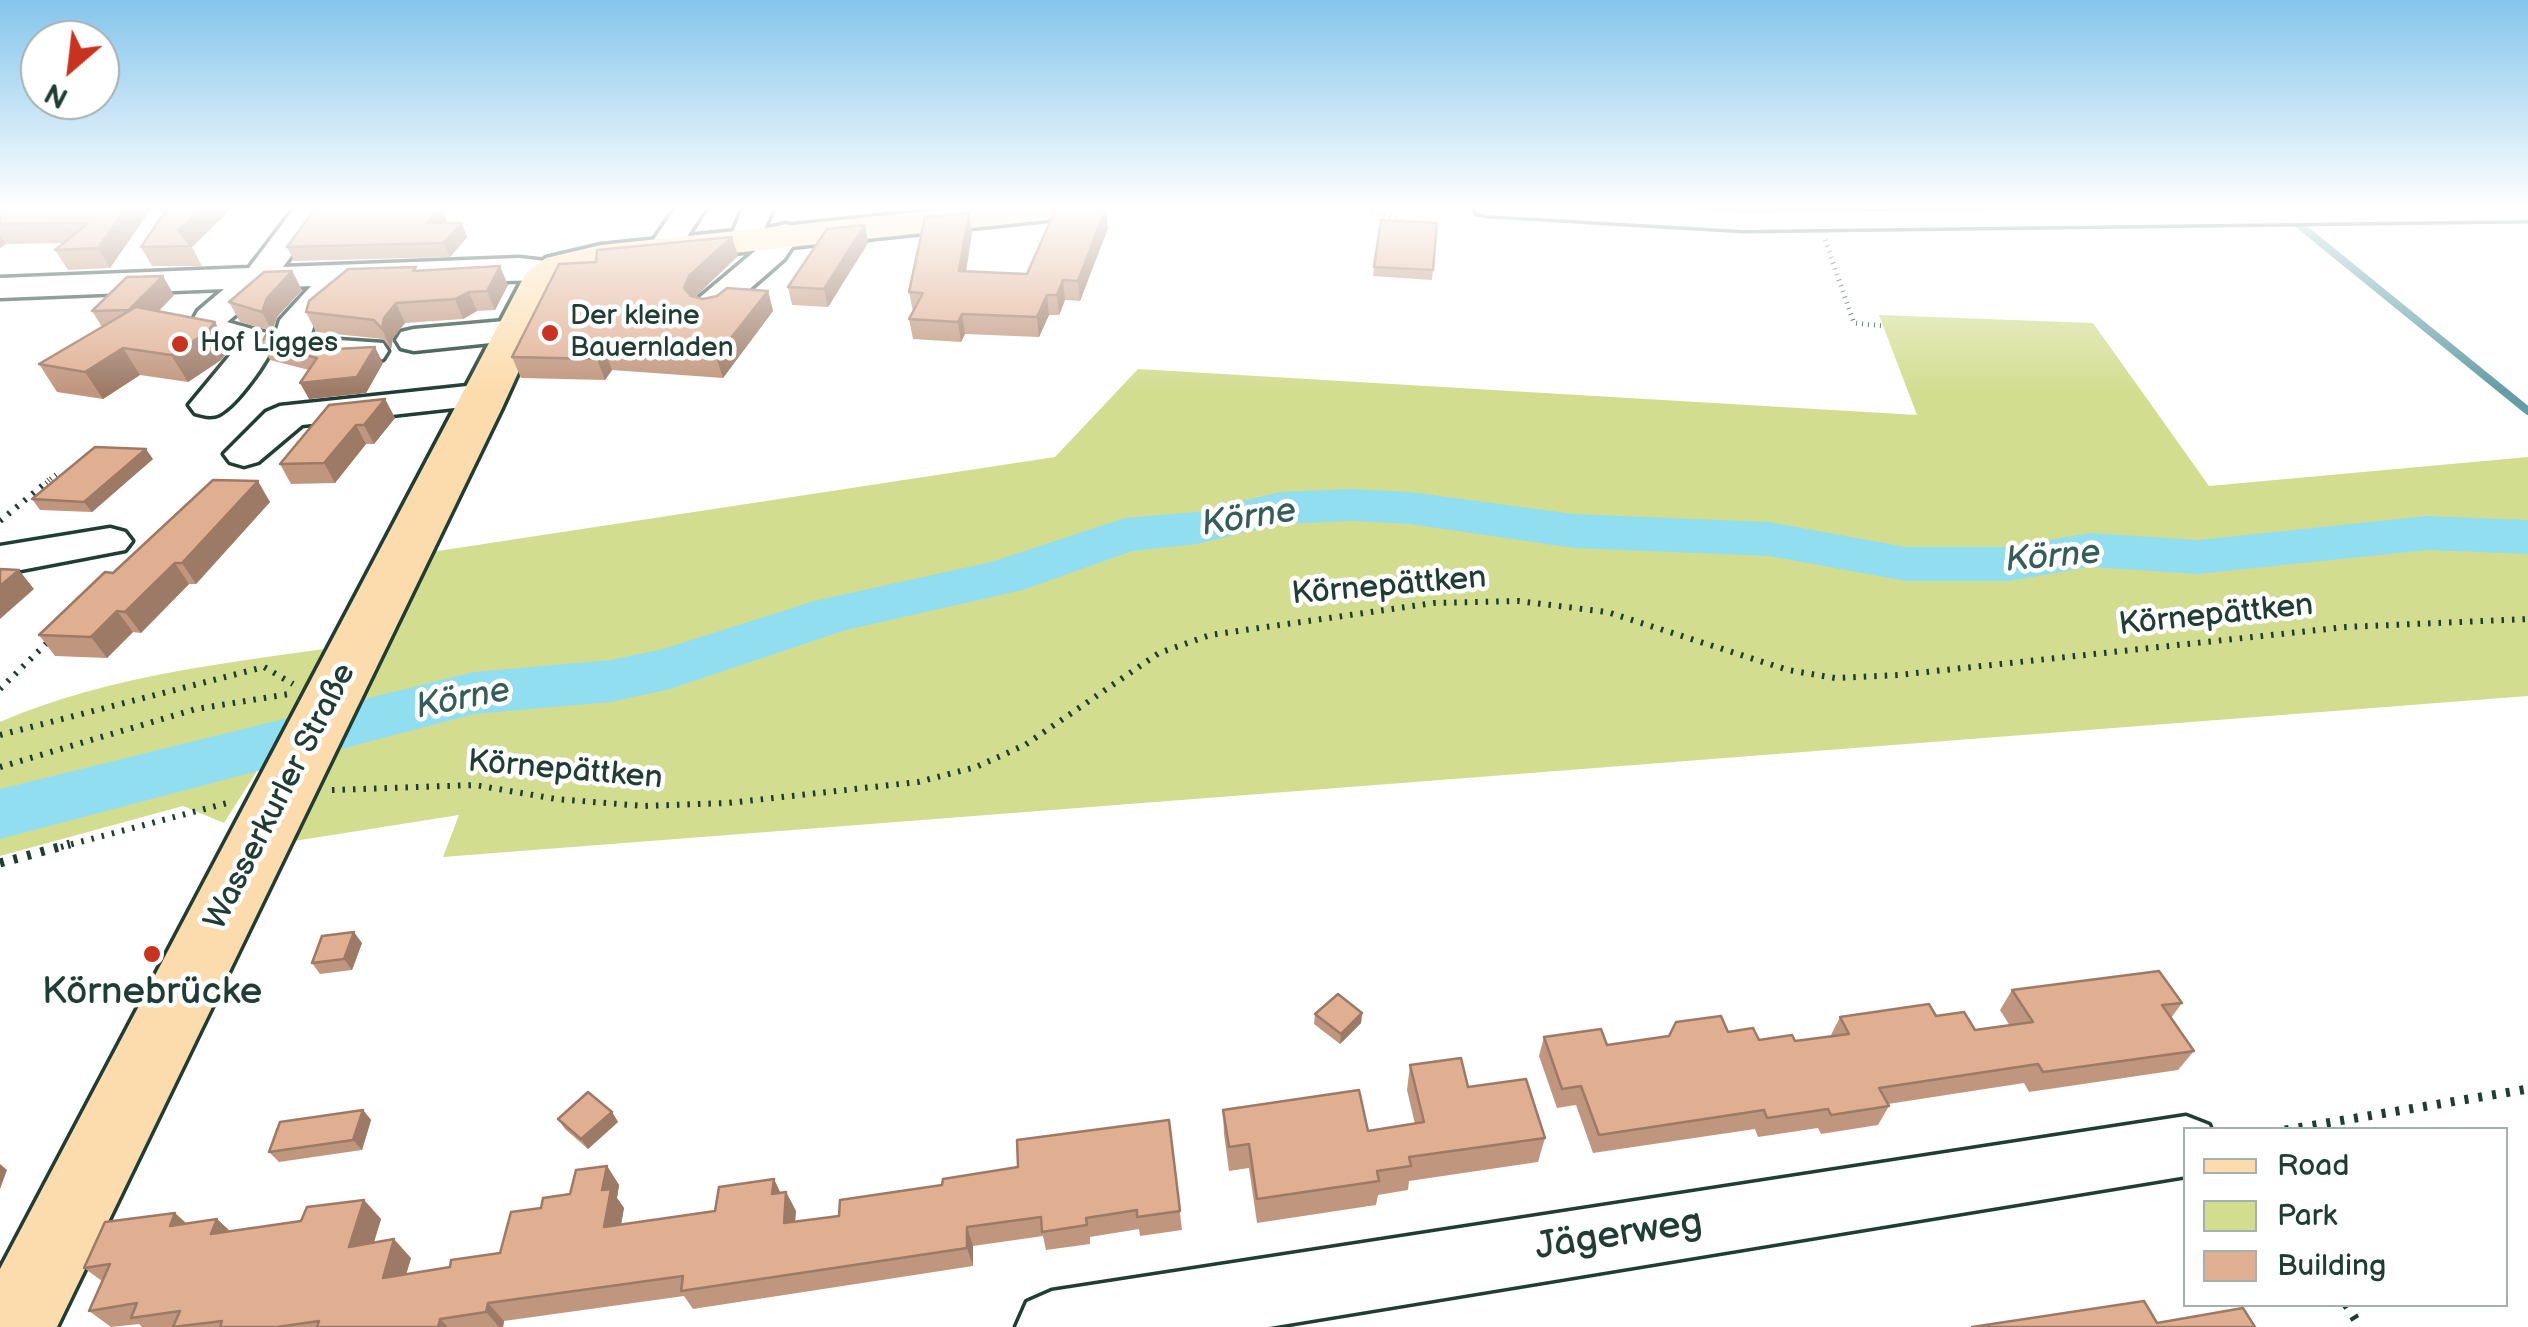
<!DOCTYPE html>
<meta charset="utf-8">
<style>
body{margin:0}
#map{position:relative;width:2528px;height:1327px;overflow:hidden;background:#fff;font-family:"Balsamiq Sans",sans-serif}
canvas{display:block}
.legend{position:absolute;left:2183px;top:1127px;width:325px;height:180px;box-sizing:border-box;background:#fff;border:2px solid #a5b1ae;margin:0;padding:12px 18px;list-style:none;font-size:30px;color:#1f3d34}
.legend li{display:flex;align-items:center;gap:20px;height:50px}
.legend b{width:50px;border:2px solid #a5b1ae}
.north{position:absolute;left:20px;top:20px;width:100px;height:100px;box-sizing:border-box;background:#fff;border:2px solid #a5b1ae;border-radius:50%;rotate:208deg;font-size:28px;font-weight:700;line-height:40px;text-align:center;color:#1f3d34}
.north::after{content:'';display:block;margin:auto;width:35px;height:45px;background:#c8321e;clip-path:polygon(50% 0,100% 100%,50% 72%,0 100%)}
</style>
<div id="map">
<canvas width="2528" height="1327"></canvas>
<ul class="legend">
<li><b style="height:12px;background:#fcdcac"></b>Road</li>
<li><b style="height:28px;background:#d2dd90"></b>Park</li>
<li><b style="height:28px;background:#e0af92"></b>Building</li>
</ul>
<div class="north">N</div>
</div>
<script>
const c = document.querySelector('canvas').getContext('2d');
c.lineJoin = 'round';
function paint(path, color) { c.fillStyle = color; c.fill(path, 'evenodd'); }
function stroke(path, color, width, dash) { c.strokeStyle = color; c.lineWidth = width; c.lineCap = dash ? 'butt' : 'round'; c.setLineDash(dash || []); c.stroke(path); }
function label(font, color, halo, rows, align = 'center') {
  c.font = font + ' "Balsamiq Sans",sans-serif'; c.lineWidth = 9; c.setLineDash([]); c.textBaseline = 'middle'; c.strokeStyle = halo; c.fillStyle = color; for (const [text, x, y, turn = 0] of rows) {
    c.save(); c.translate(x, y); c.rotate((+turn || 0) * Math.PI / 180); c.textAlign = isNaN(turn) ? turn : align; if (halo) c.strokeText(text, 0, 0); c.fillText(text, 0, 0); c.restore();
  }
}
paint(new Path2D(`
 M1879,315L2093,323L2209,486L2528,457V696L443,857L459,815L275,844L418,554L1055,457L1138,369L1917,415Z
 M344,646L290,719L224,823L183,806L0,856V722C108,675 228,663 344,646Z`), '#d2dd90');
stroke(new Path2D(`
 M2297,223L2528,411`), '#639ea5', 8);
paint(new Path2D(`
 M1352,489L1410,492L1574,514L1769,522L1906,547H2008L2090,533L2198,540L2427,516L2528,520V554L2427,550L2198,574L2090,567L2008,581H1906L1769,556L1574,548L1410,524L1352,521L1280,524L1197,544L1132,551L1023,590L846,630L670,689L611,702L474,714L0,839V789L474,672L611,660L663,649L814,601L991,562L1125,518L1197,512L1280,492Z`), '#91def1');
const minor = new Path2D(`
 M296,206H328L283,267L519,258L564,263L569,270L564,277L552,280L356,284L316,318L311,334L324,339L383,343L388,351L383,359C353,366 293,367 274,339L280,320L311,286L268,288L227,322L270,334L275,342C268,361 237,405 219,414C211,418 203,415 195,413L189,405L237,347L194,335L189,327L198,311L224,289L0,298V278L249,268Z
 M677,206H707L675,255H653L648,248Z
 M744,206H774L757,246H735L730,239Z
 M1473,206H1643L1744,212L2528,206V220L1744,230L1488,215L1477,213Z
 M785,224L796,227L801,234L784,259L722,313L710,316L698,313L693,306L698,299L761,246L774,227Z
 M516,320L529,323L534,331L529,339L414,351L401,348L396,340L401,332L414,329Z
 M486,384L499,387L505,395L499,403L302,425L258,462L244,466L230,462L224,454L266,412L280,406Z
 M110,528L125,532L132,541L125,550L0,574V546Z
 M2186,1116L2209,1125L2211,1130H2186V1176L1269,1327H1016L1027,1302L1052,1291Z`);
const major = new Path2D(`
 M975,206H1093L1088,214L1075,217L601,267L574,274L557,287L502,408L57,1327H0V1269L526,273L546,258L601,245Z`);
stroke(minor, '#1f3d34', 7);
stroke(major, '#1f3d34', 7);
stroke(new Path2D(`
 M1369,206L1372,211L1403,222
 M1825,240L1854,323L1884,326
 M46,483L58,473`), '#1f3d34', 5, [1, 5]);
stroke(new Path2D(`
 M0,521L49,480
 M0,689L49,641
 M0,735L264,667L293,684
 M0,767L196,709L289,694
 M332,790L475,785L556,799L644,806L728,803L918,782L976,767L1025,745L1159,653L1210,635L1434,603L1518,601L1607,612L1788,670L1835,678L1898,675L2346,627L2528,619
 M61,847L231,802`), '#1f3d34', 6, [2.5, 8]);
stroke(new Path2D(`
 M0,863L70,844
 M2285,1130L2528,1089
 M2346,1304L2360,1327`), '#1f3d34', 9, [4, 10]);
paint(minor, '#fff');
paint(major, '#fcdcac');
paint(new Path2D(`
 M0,206H153L110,268L68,270L55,250L64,243L6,244L0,248Z
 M234,206L192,247L202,266H152L141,247Z
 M317,206H424L467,237L450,257L294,261L287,247Z
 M969,213L972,233L966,271L1027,274L1108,228L1080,301L1065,300L1059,315H1049L1039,337L965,334L961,342L913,339L909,319L913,312L909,292Z
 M1437,223L1432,280L1373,276L1374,267Z
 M865,225L868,243L828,307L792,305L788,287Z
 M732,237L738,256L695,297L703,299L768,291L773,311L723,378L612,370L605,380L521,378L512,357L596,262Z
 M418,270L508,285L495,310L477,311L463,319L405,323L393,338L391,349L383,339L316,332L306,312Z
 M292,271L302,290L277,317L272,331L240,322L229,302Z
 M174,295L159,311L230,349L221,360L188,382L140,375L103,399L57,392L39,364L102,327L92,311Z
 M285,342L315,350L383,363L366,393L309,399V370L270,360L261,344Z
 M385,399L395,418L374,444H366L335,483L291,484L280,464Z
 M153,459L92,512L40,510L32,499Z
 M270,502L196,584H189L141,633L133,632L107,658L55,656L39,635L113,573Z
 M362,943L352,970L320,974L312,963Z
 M2012,990L2182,1003L2171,1018L2194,1051L2178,1070L2029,1092L2024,1083L1888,1104L1889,1106L1878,1125L1821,1134L1818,1128L1758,1137L1755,1129L1593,1153L1576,1105L1557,1108L1539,1056L1544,1037L1607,1045L1728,1032L1759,1040L1795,1041L1830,1037L1840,1017L1936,1016L1975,1030L2010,1026L2000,1010Z
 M1362,1013L1361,1023L1340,1044L1314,1024L1315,1014Z
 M1410,1065L1468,1087L1545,1138L1538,1162L1409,1181L1408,1190L1378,1195L1376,1205L1257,1223L1249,1168L1229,1171L1224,1134L1223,1110L1368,1131L1415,1124L1407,1090Z
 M363,1110L371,1120L362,1150L279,1162L269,1152Z
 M612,1112L618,1122L588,1149L565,1129L558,1119Z
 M1169,1120L1182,1230L1140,1236L1139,1229L1090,1237V1244L1046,1250L1043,1236L973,1246V1266L693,1309L684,1296L504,1321L503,1327H142L139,1324L111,1327L89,1311L102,1281L84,1268L186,1223L217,1219L230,1231L301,1221L364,1200L381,1219L374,1242L411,1258L406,1274L450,1267L500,1253L541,1208L570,1194L607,1166L619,1185L617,1198L624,1208L621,1225L715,1211L786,1192L796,1211L795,1222L839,1216L942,1185L1018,1167Z`), '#c1967e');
paint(new Path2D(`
 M128,206H153L110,268L98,248Z
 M204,206H234L192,247L178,230Z
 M441,207L447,221L433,237L427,223Z
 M1106,208L1108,228L1080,301L1078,281Z
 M969,213L972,233L963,291L959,271Z
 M462,223L467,237L450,257L444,243Z
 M865,225L868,243L828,307L824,289Z
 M0,235L6,244L0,248Z
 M732,237L738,256L696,296L690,308L684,288L689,276Z
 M500,266L508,285L495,310L487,291Z
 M292,271L302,290L277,317L272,331L262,312L267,298Z
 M163,276L174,295L141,329L129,310Z
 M1063,280L1065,300L1059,315L1057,295Z
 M768,291L773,311L723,378L716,357Z
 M469,292L477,311L463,319L455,299Z
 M1047,295L1049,315L1039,337L1037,317Z
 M396,303L405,323L393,338L391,349L382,329L384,318Z
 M962,314L965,334L961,342L958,322Z
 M215,322L230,349L221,360L188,382L171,355Z
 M375,347L383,363L366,393L309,399L300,383Z
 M123,348L140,375L103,399L85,372Z
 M604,349L612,370L605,380L597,359Z
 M385,399L395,418L374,444L364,425Z
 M356,425L366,444L335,483L324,463Z
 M146,449L153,459L92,512L84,502Z
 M258,481L270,502L196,584L182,563Z
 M175,563L189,584L141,633L125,612Z
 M19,570L34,589L0,619V586Z
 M117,611L133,632L107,658L91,637Z
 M354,932L362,943L352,970L344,959Z
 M1362,1013L1361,1023L1340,1044L1341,1034Z
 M363,1110L371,1120L362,1150L353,1140Z
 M612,1112L618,1122L588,1149L581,1139Z
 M0,1164L7,1170L0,1189Z
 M607,1166L619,1185L617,1198L624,1208L617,1246L604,1227L602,1190Z
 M774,1179L783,1198L772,1194Z
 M786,1192L796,1211L793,1242L784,1223Z
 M364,1200L381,1219L367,1265L349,1247Z
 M175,1213L196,1232L170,1226Z
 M217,1219L237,1238L211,1234Z
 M967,1227L973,1246V1266L967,1248Z
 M394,1239L411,1258L400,1296L383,1278Z
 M488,1303L504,1321L503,1327H499L486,1312Z
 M440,1319L448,1327H438Z`), '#9d7a66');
const building = new Path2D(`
 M0,206H128L98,248L55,250L88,223L0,224Z
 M169,206H204L178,230L191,246L141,247Z
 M317,206L441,207L427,223H462L444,243L287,247Z
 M1057,206L1106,208L1078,281L1063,280L1057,295H1047L1037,317L962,314L958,322L909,319L923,293L909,292L925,217L969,213L959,271L1027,274Z
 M1381,220L1437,223L1433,270L1374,267Z
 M865,225L824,289L788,287L827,229Z
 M732,237L689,276L684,288L691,296L703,299L717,296L727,288L768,291L716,357L604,349L597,359L512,357L559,264L596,262L597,250Z
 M500,266L487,291L469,292L455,299L396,303L384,318L382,329L374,320L306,312L309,301L348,269L416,267L413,271Z
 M292,271L267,298L262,312L229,302L264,272Z
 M163,276L129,310L92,311L127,277Z
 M136,307L215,322L206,333L171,355L123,348L85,372L39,364Z
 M268,331L285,342L315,350L375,347L357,377L300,383L317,358L261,344Z
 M385,399L364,425H356L324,463L280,464L329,405Z
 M95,447L146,449L84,502L32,499Z
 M213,480L258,481L182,563H175L125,612L117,611L91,637L39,635L105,572L113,573Z
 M0,569L19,570L0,586Z
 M354,932L344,959L312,963L322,936Z
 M2159,971L2182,1003L2162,1005L2194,1051L2043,1072L2038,1064L1879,1088L1889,1106L1831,1115L1828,1109L1767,1118L1764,1110L1599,1135L1581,1086L1562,1089L1544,1037L1601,1029L1607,1045L1669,1036L1676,1022L1721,1016L1728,1032L1753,1028L1759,1040L1792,1035L1795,1041L1849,1034L1840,1017L1929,1004L1936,1016L1964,1012L1975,1030L2033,1022L2012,990Z
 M1338,994L1362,1013L1341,1034L1315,1014Z
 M1461,1058L1468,1087L1526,1079L1545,1138L1409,1157L1411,1166L1377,1171L1379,1181L1257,1199L1249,1144L1229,1147L1223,1110L1359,1090L1368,1131L1424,1122L1410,1065Z
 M588,1092L612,1112L581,1139L558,1119Z
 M363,1110L353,1140L269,1152L280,1122Z
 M1169,1120L1180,1211L1137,1217V1210L1086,1218L1087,1225L1042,1232L1041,1217L967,1227V1248L681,1291L683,1276L488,1303L486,1312L440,1319L438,1327H317L319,1321L277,1327H220L222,1321L173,1327L180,1311L131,1318L137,1303L89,1311L110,1264L84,1268L105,1222L175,1213L170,1226L217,1219L211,1234L301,1221L307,1207L364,1200L349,1247L394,1239L383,1278L450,1267L451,1260L500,1253L511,1212L541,1208L543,1198L570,1194L576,1170L607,1166L602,1190L611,1189L604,1227L715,1211L719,1187L774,1179L772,1194L786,1192L784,1223L839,1216L840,1200L942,1185L943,1179L1018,1167L1017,1140Z
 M2144,1301L2157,1323L2243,1308L2255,1327H1972Z`);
paint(building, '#e0af92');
stroke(building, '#9d7a66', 2.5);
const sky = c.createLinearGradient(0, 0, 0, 391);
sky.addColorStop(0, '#85c5ec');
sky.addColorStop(0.53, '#fff');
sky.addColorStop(1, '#ffffff00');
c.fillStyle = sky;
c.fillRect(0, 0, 2528, 391);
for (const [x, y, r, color] of [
 [550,333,10,"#c8321e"],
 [180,344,10,"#c8321e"],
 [152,954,10,"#c8321e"]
]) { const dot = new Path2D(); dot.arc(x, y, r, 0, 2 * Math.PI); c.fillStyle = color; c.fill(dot); stroke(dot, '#fff', 4); }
label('28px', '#1f3d34', '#fff', [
 ["Der kleine",570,317],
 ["Bauernladen",570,349],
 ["Hof Ligges",200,344]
], 'left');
label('32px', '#1f3d34', '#fff', [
 ["Körnepättken",1389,587,-5],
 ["Körnepättken",2216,616,-6],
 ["Körnepättken",565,771,5],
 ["Wasserkurler Straße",281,797,-63]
]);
label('italic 35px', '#365d5a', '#fff', [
 ["Körne",1249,519,-9],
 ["Körne",2053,558,-5],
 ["Körne",463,700,-11]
]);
label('38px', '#1f3d34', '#fff', [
 ["Körnebrücke",152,993]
]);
label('38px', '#1f3d34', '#fff', [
 ["Jägerweg",1619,1236,-9]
]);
</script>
